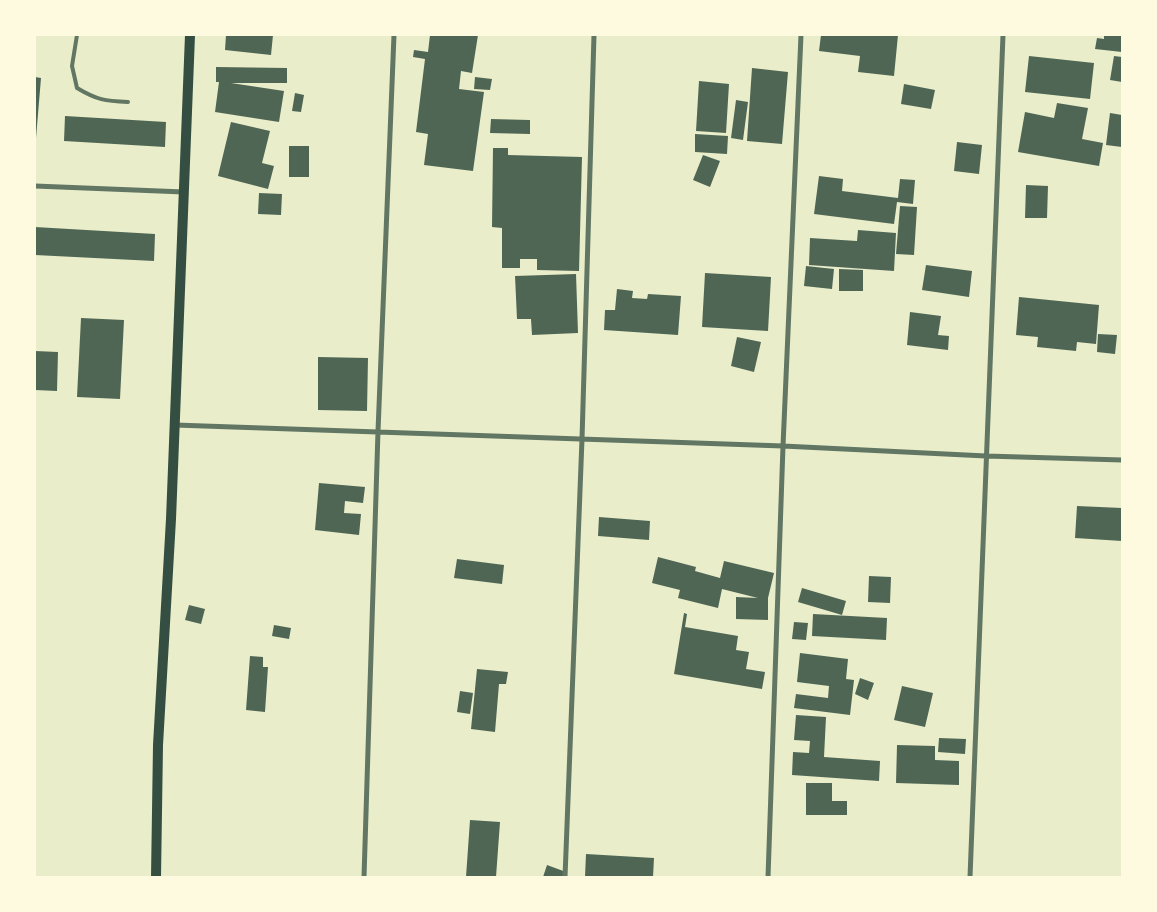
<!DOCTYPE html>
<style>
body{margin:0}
#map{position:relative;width:1157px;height:912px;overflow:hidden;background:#e9edc9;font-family:Cabin,sans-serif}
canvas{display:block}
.frame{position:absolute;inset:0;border:36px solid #fefae0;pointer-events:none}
</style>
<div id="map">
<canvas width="1157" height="912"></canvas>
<div class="frame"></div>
</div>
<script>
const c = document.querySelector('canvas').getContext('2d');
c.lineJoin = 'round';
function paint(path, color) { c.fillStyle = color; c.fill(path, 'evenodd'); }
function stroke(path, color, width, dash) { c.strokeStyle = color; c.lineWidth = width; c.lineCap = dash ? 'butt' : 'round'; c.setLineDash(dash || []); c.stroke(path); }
paint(new Path2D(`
 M226,35H273L271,55L225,50Z
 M430,35H478L472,73L461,71L459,89L484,92L473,171L424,165L428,134L416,132L425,59L413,57L414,50L428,52Z
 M821,35H898L894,76L858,72L860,56L819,51Z
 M1104,35H1122V52L1095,49L1097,38L1104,39Z
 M1029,56L1094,63L1090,99L1025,92Z
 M1114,56L1122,57V82L1110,80Z
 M216,67L287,68V83H231L284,91L279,122L215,112L219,82H216Z
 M752,68L788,72L782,144L747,141Z
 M35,77L41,78L36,138H35Z
 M475,77L492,79L490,90L474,89Z
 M699,81L729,84L726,133L696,131Z
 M904,84L935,90L931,109L901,104Z
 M295,93L304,95L301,112L292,111Z
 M736,100L748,102L743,140L731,138Z
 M1057,103L1088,108L1082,139L1103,143L1099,166L1018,152L1025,112L1054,118Z
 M1110,113L1122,115V147L1106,145Z
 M65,116L166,122L165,147L64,141Z
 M491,119L530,120V134L490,133Z
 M231,122L270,131L262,163L274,166L268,189L218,176Z
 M695,134L728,136L727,154L695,152Z
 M957,142L982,145L979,174L954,171Z
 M289,146H309V177H289Z
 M493,148H508V155L582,157L579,271L537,270V259H520V268H502V228L492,227Z
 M703,155L720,161L710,187L693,180Z
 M819,176L843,179L842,191L898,198L900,179L915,180L913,204L897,202L894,224L814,214Z
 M1026,185L1048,186L1047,218H1025Z
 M259,193L282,194L281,215L258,214Z
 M900,206L917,207L914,255L896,254Z
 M35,227L155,234L154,261L35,255Z
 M858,230L896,233L894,271L809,265L810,238L857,241Z
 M926,265L972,271L969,297L922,290Z
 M806,266L834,269L832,289L804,286Z
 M839,269L863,270V291H839Z
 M705,273L771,277L768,331L702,327Z
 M576,274L578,333L532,335L531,319H517L515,276Z
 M617,289L633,291L632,298L647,299L648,294L681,296L678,335L604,330L605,310H615Z
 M1019,297L1099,305L1096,344L1077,342L1076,351L1037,347L1038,337L1016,335Z
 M910,312L941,316L938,335L949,336L948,350L907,345Z
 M81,318L124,320L120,399L77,397Z
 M1098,334L1117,335L1115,354L1097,352Z
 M737,337L761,342L754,372L731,366Z
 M35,351L58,352L57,391L35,390Z
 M318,357L368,358L367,411L318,410Z
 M319,483L365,487L363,503L345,501L344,513L361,514L359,535L315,530Z
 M1077,506L1122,508V541L1075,538Z
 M599,517L650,521L649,540L598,536Z
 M658,557L696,567L695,571L720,578L724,561L774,573L768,598V620L736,619V597L758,598L722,589L718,608L678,598L680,590L652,583Z
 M457,559L504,565L502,584L454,578Z
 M869,576L891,577L890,603L868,602Z
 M802,588L846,601L842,615L798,602Z
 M189,605L205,609L201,624L185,620Z
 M684,613L687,614L685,627L738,636L736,650L749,652L746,669L765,672L762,689L674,674Z
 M813,614L887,618L886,640L812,636Z
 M794,622L808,623L806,640L792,639Z
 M274,625L291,628L289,639L272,636Z
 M800,653L848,659L846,679L854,680L850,715L794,708L796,694L828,698L829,686L797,682Z
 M250,656L263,657V667H268L265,712L246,710Z
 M477,669L508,672L506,684H499L495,732L471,729Z
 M860,678L874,683L868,700L855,694Z
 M902,686L933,693L925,727L894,720Z
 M460,691L473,693L470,714L457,712Z
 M796,715L826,717L824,757L880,761L879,781L792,775L793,752L809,753L810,741L794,740Z
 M939,738L966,739L965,754L938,752Z
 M897,745L935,746V760L959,761V785L896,783Z
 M806,783H832V801H847V815H806Z
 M470,820L500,822L496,877H466Z
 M586,854L654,858L653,877H585Z
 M547,865L566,872L564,877H543Z`), '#4f6655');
stroke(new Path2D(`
 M77,35L72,66L77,88C97,100 105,101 128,102`), '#617663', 4);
stroke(new Path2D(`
 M35,186L184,192
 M175,425L783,446L986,456L1122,460
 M364,877L378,431L394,35
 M565,877L582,439L594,35
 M768,877L783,446L801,35
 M970,877L1003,35`), '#617663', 5);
stroke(new Path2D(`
 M156,877L158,745L171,519L190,35`), '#344e41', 10);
</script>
